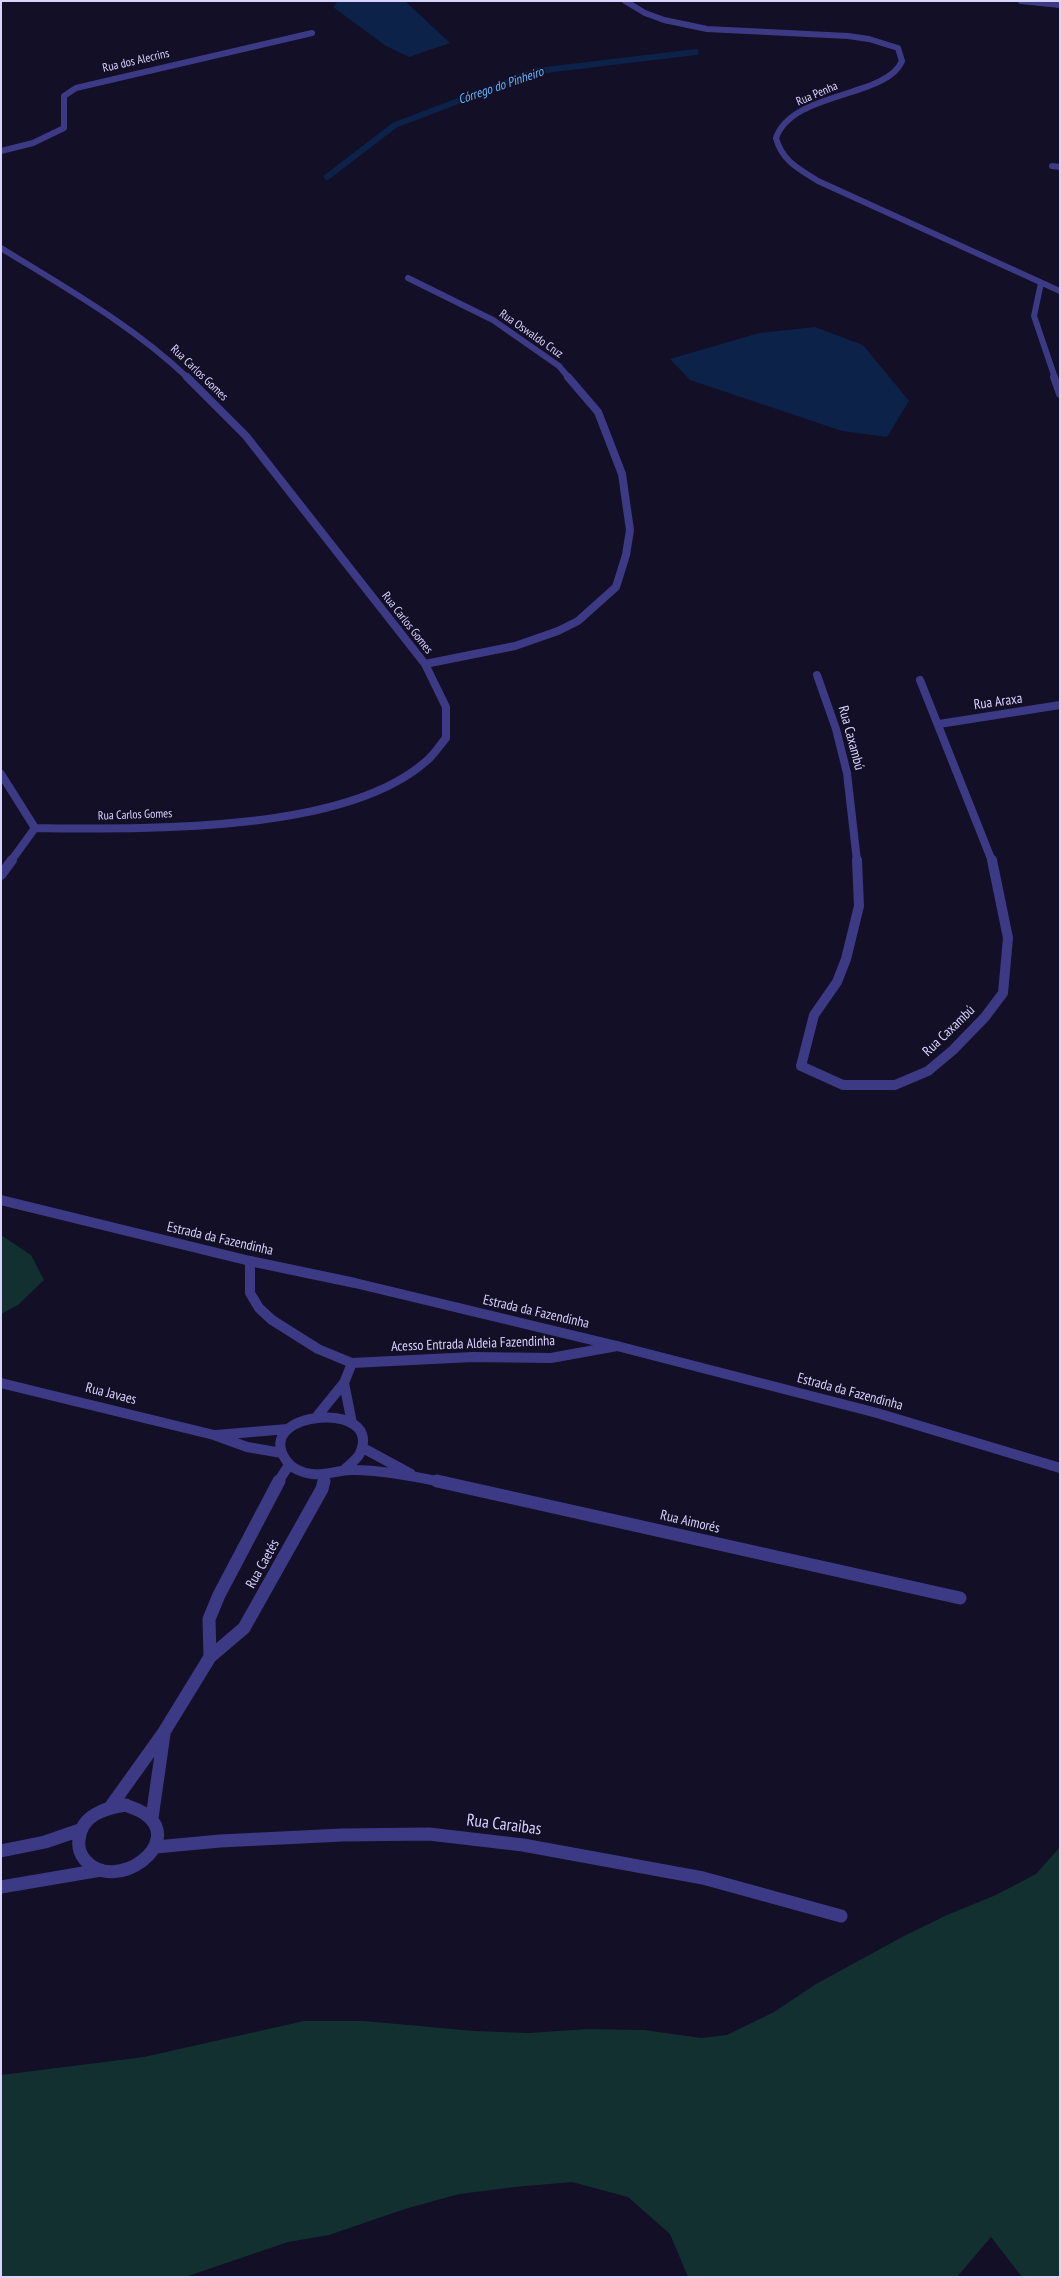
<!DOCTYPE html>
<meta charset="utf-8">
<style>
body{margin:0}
#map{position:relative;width:1061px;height:2278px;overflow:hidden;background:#130f26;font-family:"PT Sans Narrow",sans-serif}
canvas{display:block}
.frame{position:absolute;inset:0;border:2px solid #d9d4ff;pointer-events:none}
</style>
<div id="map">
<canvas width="1061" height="2278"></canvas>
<div class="frame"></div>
</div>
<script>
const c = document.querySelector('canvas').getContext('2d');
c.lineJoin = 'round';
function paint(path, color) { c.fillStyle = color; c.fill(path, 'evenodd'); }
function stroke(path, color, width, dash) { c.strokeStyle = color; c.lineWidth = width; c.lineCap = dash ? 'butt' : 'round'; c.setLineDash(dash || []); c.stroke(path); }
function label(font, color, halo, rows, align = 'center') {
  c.font = font + ' "PT Sans Narrow",sans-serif'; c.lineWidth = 3; c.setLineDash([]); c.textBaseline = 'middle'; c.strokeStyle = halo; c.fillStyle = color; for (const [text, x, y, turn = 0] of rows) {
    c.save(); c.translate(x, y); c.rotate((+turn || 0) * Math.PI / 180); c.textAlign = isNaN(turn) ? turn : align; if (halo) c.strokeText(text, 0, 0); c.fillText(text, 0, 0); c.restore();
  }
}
paint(new Path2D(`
 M1,1235L31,1255L44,1280L18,1305L1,1314Z
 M1060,1847V2276L1057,2277H1022L991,2237L957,2277H688L670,2234L628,2197L572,2182L515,2187L459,2194L405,2209L329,2235L288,2242L185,2277H1V2075L144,2057L304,2021H364L474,2031L529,2033L588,2029L644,2030L701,2038L727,2035L774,2012L816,1984L904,1936L947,1915L996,1895L1036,1874Z`), '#12302f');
paint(new Path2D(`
 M338,1H405L450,43L409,57L386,46L333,7Z
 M815,327L863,345L909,401L887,437L842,431L690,380L670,359L759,333Z`), '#0c2248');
stroke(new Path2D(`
 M327,177L395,125L537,71L696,52`), '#0c2248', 6);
stroke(new Path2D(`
 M1052,166L1060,167`), '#3d3a85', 6);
stroke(new Path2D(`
 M625,1L645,13L664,20L707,29L848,36L869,39L898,48L902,61C887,98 792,91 776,138C782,161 799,169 818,181L1060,291
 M1021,1L1060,5
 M1,151L33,143L64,128V96L76,88L312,33
 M1,248C66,288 132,325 188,378
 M408,278L493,320L559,366L569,378
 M1041,283L1034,316L1055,378`), '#3d3a85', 6);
stroke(new Path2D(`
 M1054,377L1060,394
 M425,664L515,646L558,631L578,621L616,587L626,555L630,530L622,474L598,412L568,377
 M817,675L836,729L847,773L857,861
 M920,680L992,861
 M939,724L1060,705
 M1,774L35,828
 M35,828C141,829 341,834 424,763C433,757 439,746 446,738V707L425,664L246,436L187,377
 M11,861L35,828`), '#3d3a85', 8);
stroke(new Path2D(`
 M857,860L859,906L846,959L837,982L814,1015L801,1066L843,1085H895L928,1071L953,1050L985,1017L1003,993L1008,938L992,860
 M1,875L12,860
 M250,1261V1293L259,1308L272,1320L318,1349L352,1363L473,1357L551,1358L617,1346
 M1,1383L214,1435L247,1447L282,1453
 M344,1383L352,1423
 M318,1415L344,1383L352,1363
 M216,1435L288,1429
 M363,1448L411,1474
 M344,1470C349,1465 356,1460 359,1455C388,1399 251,1410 286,1460C291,1468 302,1473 312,1474C327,1476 340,1469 354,1470C383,1470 413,1476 441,1482
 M278,1482L289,1465
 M324,1482L326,1474`), '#3d3a85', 10);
stroke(new Path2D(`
 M437,1481L960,1598
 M210,1657L209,1619L219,1595L279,1481
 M126,1805C132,1808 140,1810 145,1814C186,1843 116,1895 85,1860C80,1854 78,1847 79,1840C81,1815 105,1808 126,1805Z
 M111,1806L164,1732L210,1657L244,1628L322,1489L324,1481
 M152,1818L164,1734
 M156,1847L220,1841L342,1835L429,1834L523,1845L703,1878L841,1916
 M1,1851L45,1842L80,1830
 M1,1887L101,1870`), '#3d3a85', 13);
stroke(new Path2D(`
 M1,1200L250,1261L355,1283L617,1346L877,1413L1060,1468`), '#3d3a85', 10);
label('12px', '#d9d4ff', '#130f26', [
 ["Rua dos Alecrins",136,61,-13],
 ["Rua Penha",817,94,-23],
 ["Rua Oswaldo Cruz",531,334,35],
 ["Rua Carlos Gomes",199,373,44],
 ["Rua Carlos Gomes",407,623,52],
 ["Rua Carlos Gomes",135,815,-2]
]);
label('italic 13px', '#62b6ff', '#130f26', [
 ["Córrego do Pinheiro",501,86,-19]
]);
label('14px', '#d9d4ff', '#130f26', [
 ["Rua Araxa",998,702,-8],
 ["Rua Caxambú",851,738,75],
 ["Rua Caxambú",949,1031,-44],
 ["Estrada da Fazendinha",220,1239,13],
 ["Estrada da Fazendinha",536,1312,13],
 ["Acesso Entrada Aldeia Fazendinha",473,1344,-2],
 ["Estrada da Fazendinha",850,1392,15],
 ["Rua Javaes",111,1394,14],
 ["Rua Aimorés",690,1522,13],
 ["Rua Caetés",263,1564,-61]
]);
label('17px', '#d9d4ff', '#130f26', [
 ["Rua Caraibas",504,1825,7]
]);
</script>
